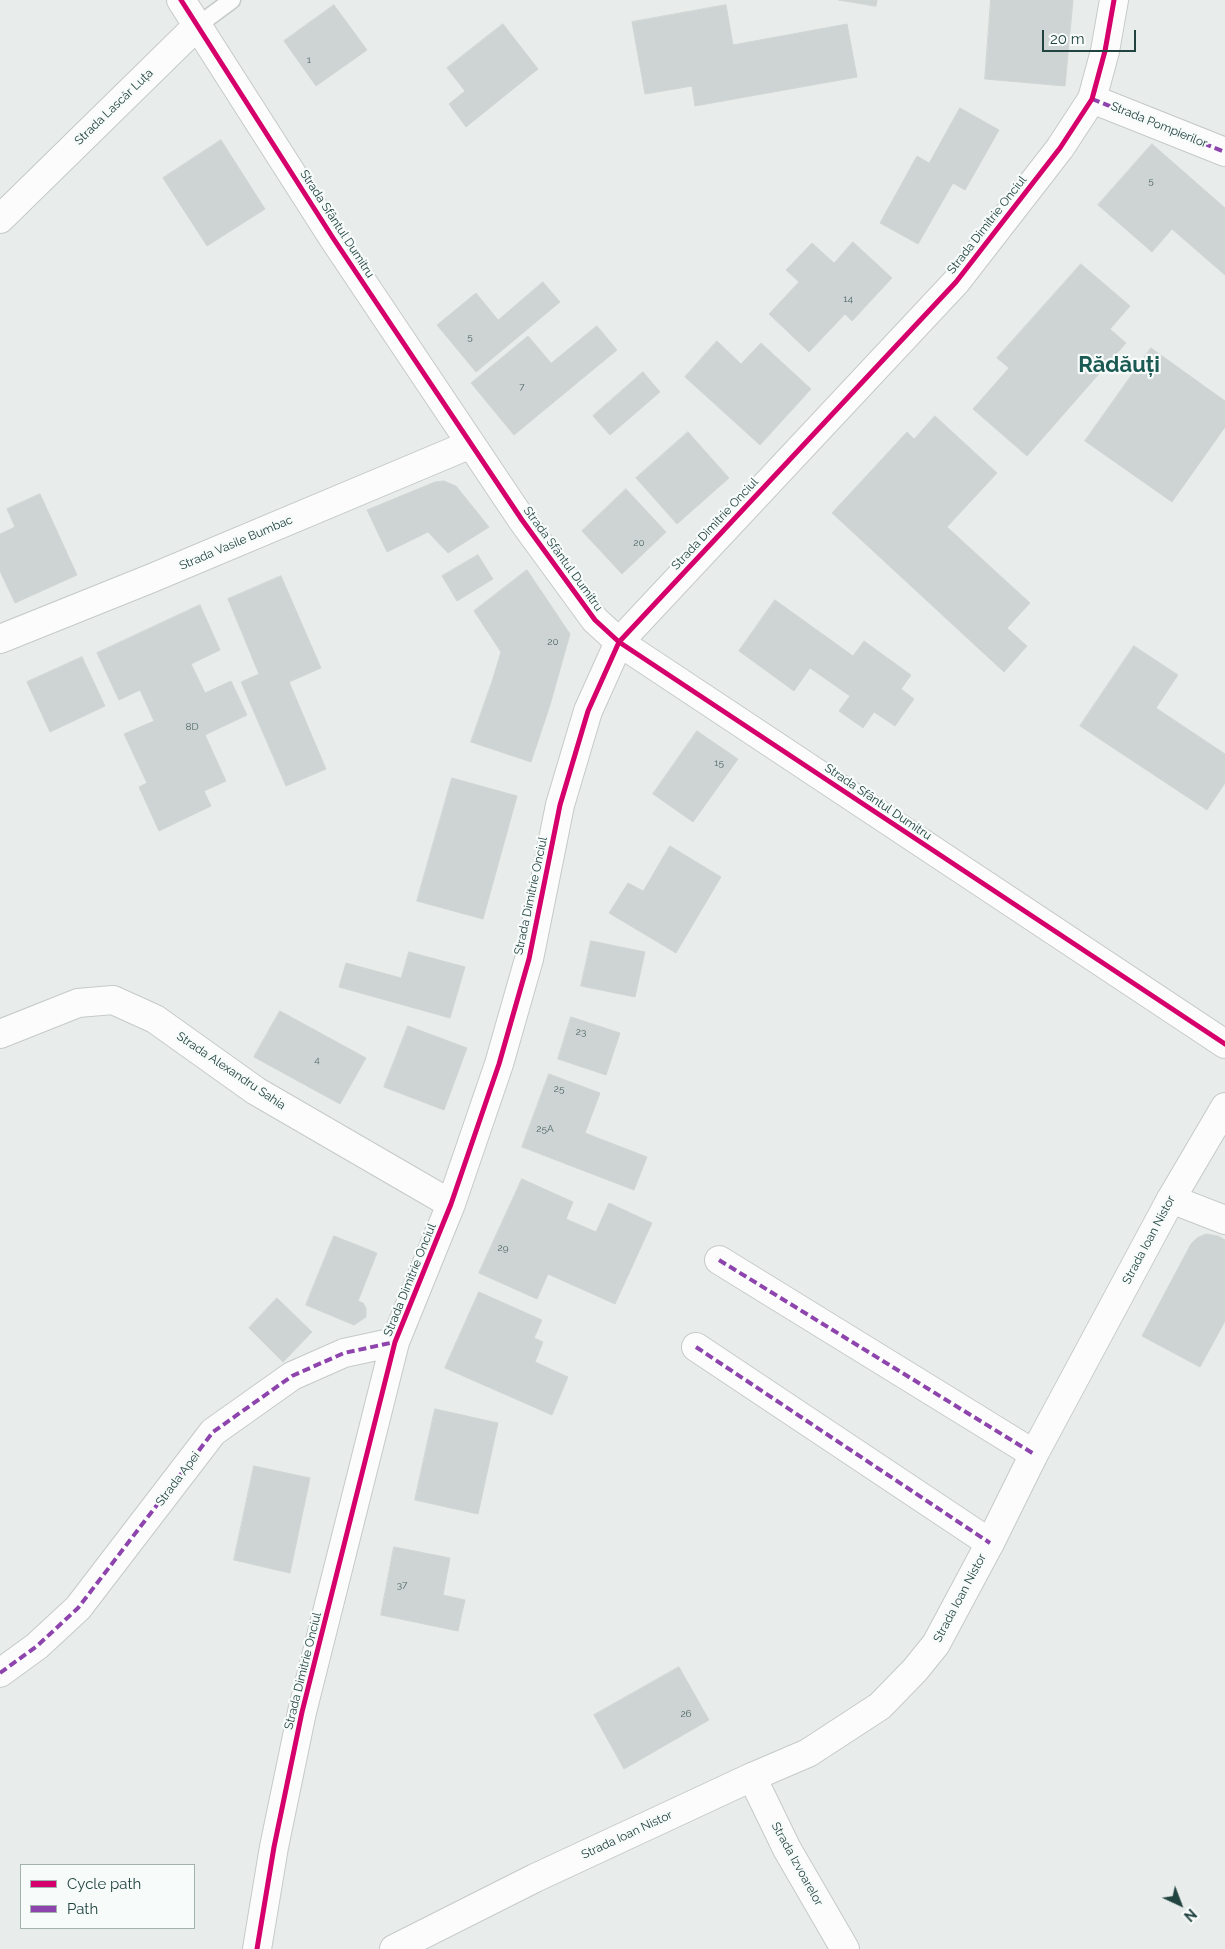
<!DOCTYPE html>
<meta charset="utf-8">
<style>
body{margin:0}
#map{position:relative;width:1225px;height:1949px;overflow:hidden;background:#e8edeb;font-family:Raleway,sans-serif}
canvas{display:block}
.legend{position:absolute;left:20px;top:1864px;width:175px;height:65px;box-sizing:border-box;background:#f7fbfa;border:1px solid #a2b2b0;margin:0;padding:6px 9px;list-style:none;font-size:15px;color:#224440}
.legend li{display:flex;align-items:center;gap:10px;height:25px}
.legend b{width:25px;border:1px solid #a2b2b0}
.north{position:absolute;left:1155px;top:1879px;width:50px;height:50px;-webkit-text-stroke:4px #f7fbfa;paint-order:stroke;rotate:137deg;font-size:14px;font-weight:700;line-height:20px;text-align:center;color:#224440}
.north::after{content:'';display:block;margin:auto;width:18px;height:22px;background:#224440;clip-path:polygon(50% 0,100% 100%,50% 72%,0 100%)}
.scale{position:absolute;left:1042px;top:30px;width:94px;height:22px;box-sizing:border-box;border:2px solid #224440;border-top:0;padding-left:6px;font-size:15px;line-height:18px;white-space:nowrap;color:#224440;-webkit-text-stroke:4px #f7fbfa;paint-order:stroke}
</style>
<div id="map">
<canvas width="1225" height="1949"></canvas>
<ul class="legend">
<li><b style="height:6px;background:#d6006c"></b>Cycle path</li>
<li><b style="height:6px;background:#8e44ad"></b>Path</li>
</ul>
<div class="north">N</div>
<div class="scale">20 m</div>
</div>
<script>
const c = document.querySelector('canvas').getContext('2d');
c.lineJoin = 'round';
function paint(path, color) { c.fillStyle = color; c.fill(path, 'evenodd'); }
function stroke(path, color, width, dash) { c.strokeStyle = color; c.lineWidth = width; c.lineCap = dash ? 'butt' : 'round'; c.setLineDash(dash || []); c.stroke(path); }
function label(font, color, halo, rows, align = 'center') {
  c.font = font + ' Raleway,sans-serif'; c.lineWidth = 4.5; c.setLineDash([]); c.textBaseline = 'middle'; c.strokeStyle = halo; c.fillStyle = color; for (const [text, x, y, turn = 0] of rows) {
    c.save(); c.translate(x, y); c.rotate((+turn || 0) * Math.PI / 180); c.textAlign = isNaN(turn) ? turn : align; if (halo) c.strokeText(text, 0, 0); c.fillText(text, 0, 0); c.restore();
  }
}
const building = new Path2D(`
 M839,0H877L876,6Z
 M991,0H1073L1065,86L985,79Z
 M334,5L367,50L316,86L284,41Z
 M726,5L733,45L847,24L857,77L695,106L692,86L645,94L632,22Z
 M503,24L538,69L466,127L449,104L465,91L447,68Z
 M960,108L999,130L965,190L953,183L918,244L880,223L917,156L929,163Z
 M221,140L265,209L207,246L163,178Z
 M1152,144L1225,208V275L1172,229L1152,252L1098,205Z
 M853,242L892,278L852,321L845,314L809,352L769,314L799,282L786,270L812,243L834,263Z
 M1081,264L1130,306L1110,329L1126,343L1027,456L973,409L1009,368L997,358Z
 M543,282L560,302L476,372L437,325L476,293L498,320Z
 M597,326L617,350L514,435L471,383L528,336L551,363Z
 M717,341L741,364L761,343L811,389L760,445L685,377Z
 M1151,348L1225,401V427L1172,502L1085,441Z
 M643,372L660,392L610,435L593,416Z
 M935,416L997,473L947,527L1030,603L1007,628L1027,646L1004,672L832,513L907,432L914,439Z
 M688,432L729,478L677,524L636,478Z
 M444,481L456,486L489,527L448,553L428,532L387,552L367,510L435,482Z
 M626,489L666,532L622,574L582,531Z
 M40,494L77,575L15,603L0,571V534L15,527L7,509Z
 M478,555L493,579L457,601L442,576Z
 M527,570L570,634L550,705L491,685L501,652L474,611Z
 M281,576L321,668L289,682L326,769L286,786L241,682L259,674L228,599Z
 M775,600L853,656L864,641L911,675L901,689L914,699L895,726L874,712L863,728L839,711L850,696L810,668L794,691L739,651Z
 M200,605L220,650L191,664L205,693L231,681L247,715L205,735L226,781L204,791L211,806L159,831L139,787L147,783L124,734L154,721L140,690L119,700L97,653Z
 M1134,646L1178,675L1156,708L1225,754V783L1207,810L1080,726Z
 M82,657L105,706L50,732L27,682Z
 M491,685L550,705L531,762L471,742Z
 M697,731L738,759L693,822L653,794Z
 M452,778L517,796L483,919L417,901Z
 M670,846L721,877L676,953L609,913L628,883L643,891Z
 M591,941L645,952L635,997L581,986Z
 M409,952L465,967L450,1018L339,987L346,963L401,978Z
 M280,1011L366,1058L340,1104L254,1057Z
 M571,1017L620,1033L606,1075L558,1059Z
 M408,1026L467,1048L444,1110L384,1087Z
 M549,1074L600,1093L585,1133L647,1157L634,1190L522,1147Z
 M522,1179L573,1202L566,1219L596,1232L609,1203L652,1223L615,1304L548,1274L537,1299L479,1273Z
 M1206,1234L1218,1236L1225,1240V1321L1200,1367L1142,1336L1191,1244L1197,1238Z
 M334,1236L377,1253L358,1301L363,1303L366,1308V1317L354,1325L306,1305Z
 M479,1292L542,1320L534,1338L543,1342L535,1362L568,1377L552,1415L445,1368Z
 M277,1298L312,1332L283,1362L249,1328Z
 M435,1409L498,1423L478,1514L415,1500Z
 M254,1466L310,1478L290,1573L234,1560Z
 M394,1547L450,1558L443,1595L465,1600L458,1631L381,1615Z
 M679,1667L709,1720L624,1769L594,1715Z`);
paint(building, '#ced4d3');
stroke(building, '#d0d6d4', 1);
const service = new Path2D(`
 M197,26L232,0`);
const minor = new Path2D(`
 M181,0L333,238L522,520L595,620L619,642L1225,1044
 M1092,99L1225,152
 M0,219L197,26
 M0,639L152,578L471,444
 M0,1034L78,1003L113,1000L155,1019L256,1091L451,1204
 M1171,1199L1225,1220
 M719,1260L1034,1454
 M696,1347L990,1543
 M0,1673L37,1646L78,1608L213,1432L292,1376L344,1353L395,1342
 M752,1777L787,1849L845,1949
 M257,1949L274,1847L302,1712L395,1342L451,1204L499,1064L529,959L560,805L588,711L619,642L956,282L1060,148L1092,99L1105,51L1114,0`);
const tertiary = new Path2D(`
 M394,1949L535,1878L752,1777L808,1753L880,1706L915,1670L936,1644L990,1543L1034,1454L1171,1199L1225,1107`);
stroke(service, '#c5cac9', 19);
stroke(minor, '#c5cac9', 30);
stroke(tertiary, '#c5cac9', 30);
stroke(service, '#fcfcfc', 16);
stroke(minor, '#fcfcfc', 28);
stroke(tertiary, '#fcfcfc', 28);
stroke(new Path2D(`
 M1092,99L1225,152
 M719,1260L1034,1454
 M696,1347L990,1543
 M0,1673L37,1646L78,1608L213,1432L292,1376L344,1353L395,1342`), '#8e44ad', 4, [8, 4]);
stroke(new Path2D(`
 M181,0L333,238L522,520L595,620L619,642L1225,1044
 M257,1949L274,1847L302,1712L395,1342L451,1204L499,1064L529,959L560,805L588,711L619,642L956,282L1060,148L1092,99L1105,51L1114,0`), '#d6006c', 5);
label('10px', '#4e6966', null, [
 ["1",309,60],
 ["5",1151,181],
 ["14",848,299],
 ["5",470,337],
 ["7",522,387],
 ["20",639,543],
 ["20",553,642],
 ["8D",192,727],
 ["15",719,763],
 ["23",581,1032],
 ["4",317,1060],
 ["25",559,1089],
 ["25A",545,1129],
 ["29",503,1248],
 ["37",402,1585],
 ["26",686,1714]
]);
label('12px', '#224440', '#f7fbfa', [
 ["Strada Lascăr Luța",114,107,-44],
 ["Strada Pompierilor",1159,125,22],
 ["Strada Sfântul Dumitru",337,224,57],
 ["Strada Dimitrie Onciul",987,225,-52],
 ["Strada Dimitrie Onciul",715,524,-47],
 ["Strada Vasile Bumbac",236,543,-23],
 ["Strada Sfântul Dumitru",563,559,54],
 ["Strada Sfântul Dumitru",878,802,34],
 ["Strada Dimitrie Onciul",531,896,-78],
 ["Strada Alexandru Sahia",231,1071,34],
 ["Strada Ioan Nistor",1149,1240,-62],
 ["Strada Dimitrie Onciul",410,1280,-68],
 ["Strada Apei",178,1479,-53],
 ["Strada Ioan Nistor",960,1598,-62],
 ["Strada Dimitrie Onciul",303,1671,-76],
 ["Strada Ioan Nistor",627,1835,-25],
 ["Strada Izvoarelor",797,1864,61]
]);
label('bold 22px', '#1b5953', '#f7fbfa', [
 ["Rădăuți",1119,365]
]);
</script>
